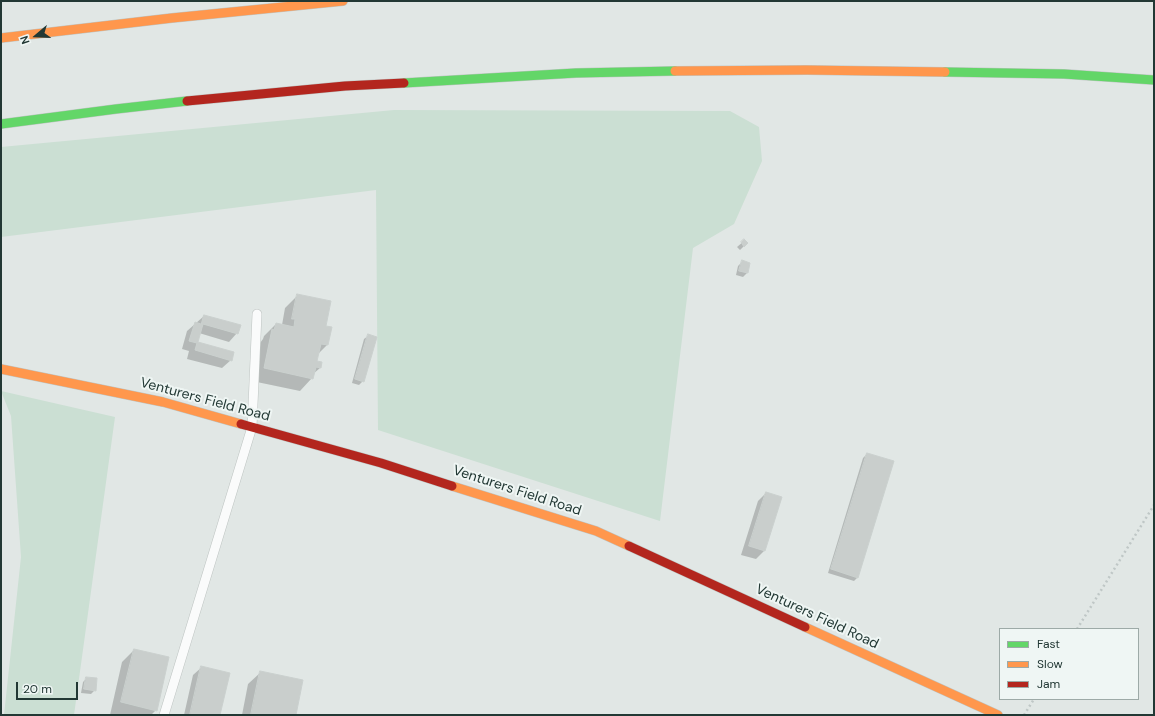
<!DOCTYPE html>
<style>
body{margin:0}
#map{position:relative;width:1155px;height:716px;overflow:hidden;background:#e1e7e5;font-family:"DM Sans",sans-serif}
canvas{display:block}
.frame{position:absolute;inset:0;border:2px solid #223834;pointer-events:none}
.legend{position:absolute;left:999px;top:628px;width:140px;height:72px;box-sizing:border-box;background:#eff6f4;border:1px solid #9daaa7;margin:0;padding:5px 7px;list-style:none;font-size:12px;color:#223834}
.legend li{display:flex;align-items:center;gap:8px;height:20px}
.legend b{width:20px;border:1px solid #9daaa7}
.north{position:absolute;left:16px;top:16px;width:40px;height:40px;-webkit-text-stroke:3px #eff6f4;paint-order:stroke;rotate:251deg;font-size:11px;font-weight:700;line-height:16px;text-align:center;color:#223834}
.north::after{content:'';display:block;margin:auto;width:14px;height:18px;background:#223834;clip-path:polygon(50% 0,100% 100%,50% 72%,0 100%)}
.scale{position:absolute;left:16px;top:682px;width:62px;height:18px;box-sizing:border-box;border:2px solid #223834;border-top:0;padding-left:5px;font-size:12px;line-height:14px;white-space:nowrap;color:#223834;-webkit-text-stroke:3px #eff6f4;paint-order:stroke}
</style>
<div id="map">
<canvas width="1155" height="716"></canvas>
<div class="frame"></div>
<ul class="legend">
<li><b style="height:5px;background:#63d668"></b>Fast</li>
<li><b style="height:5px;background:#ff974d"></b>Slow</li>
<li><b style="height:5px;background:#b3261e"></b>Jam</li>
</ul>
<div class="north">N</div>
<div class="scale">20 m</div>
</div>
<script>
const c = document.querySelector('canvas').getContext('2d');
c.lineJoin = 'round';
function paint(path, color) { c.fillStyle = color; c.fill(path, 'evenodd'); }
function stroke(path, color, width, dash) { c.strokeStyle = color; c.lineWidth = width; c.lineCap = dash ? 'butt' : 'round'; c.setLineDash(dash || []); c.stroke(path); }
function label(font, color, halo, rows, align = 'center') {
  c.font = font + ' "DM Sans",sans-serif'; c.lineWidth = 4; c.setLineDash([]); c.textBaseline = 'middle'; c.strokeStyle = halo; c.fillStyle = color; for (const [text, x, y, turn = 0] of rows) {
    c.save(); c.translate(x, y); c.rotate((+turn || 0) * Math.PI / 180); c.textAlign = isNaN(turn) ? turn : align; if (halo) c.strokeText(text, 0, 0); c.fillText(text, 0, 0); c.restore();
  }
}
paint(new Path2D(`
 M394,110L730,111L759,127L762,161L734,224L693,248L660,521L378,430L376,190L1,237V147Z
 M1,391L115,417L74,715H4L21,557L11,416Z`), '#cbdfd3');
paint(new Path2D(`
 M744,241L747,243L740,250L737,247Z
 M742,262L747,273L743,277L736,275L738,266Z
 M298,295L325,326L327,345L317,355L316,362L320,368L313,374L312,378L300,391L252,381L260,343L263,339L264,336L276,324L282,325L285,308Z
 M204,316L237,333L229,342L199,333L197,343L231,360L222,368L187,359L189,351L182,349L187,331Z
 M368,336L363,381L359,385L352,383L364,339Z
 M867,454L858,577L854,581L828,573L863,458Z
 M766,493L780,497L764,551L756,559L741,555L758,501Z
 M134,650L156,710L151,715H110L122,662Z
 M202,667L219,715H184L193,675Z
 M261,672L295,715H242L248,684Z
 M87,678L95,690L91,694L81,693L83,682Z`), '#0003');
const building = new Path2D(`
 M744,239L748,243L744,247L741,242Z
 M742,260L750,263L748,273L739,271Z
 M297,294L331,301L326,326L332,327L328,345L321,344L317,361L322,362L321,368L316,367L313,379L264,368L272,329L274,330L276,323L294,327L295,319H292Z
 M204,315L241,325L238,334L203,324L198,342L234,352L232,361L195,350L197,343L189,341L195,322L201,324Z
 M368,334L377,337L364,382L355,379Z
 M867,453L894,461L858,578L831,569Z
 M766,492L782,497L765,551L749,546Z
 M134,649L169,657L157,711L121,702Z
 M201,666L230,673L220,715H190Z
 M260,671L303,680L296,715H251Z
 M86,677L97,678L96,691L84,689Z`);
paint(building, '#c9cecc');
stroke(building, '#cad0ce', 1);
const lane = new Path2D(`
 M164,715L252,427L257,314`);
const fast = new Path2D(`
 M945,72L1064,74L1154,80
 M404,83L576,73L675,71
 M1,124L116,109L187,101`);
const slow = new Path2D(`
 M1,38L172,18L343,1
 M675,71L807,70L945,72
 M1,369L163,402L241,424
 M452,486L596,531L629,546
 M805,627L998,715`);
const jam = new Path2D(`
 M187,101L345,86L404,83
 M241,424L381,463L452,486
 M629,546L805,627`);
stroke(lane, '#bec4c2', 10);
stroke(fast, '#bec4c2', 10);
stroke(slow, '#bec4c2', 10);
stroke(jam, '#bec4c2', 10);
stroke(new Path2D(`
 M1077,629L1154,505
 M1024,715L1034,699`), '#bfc7c6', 2.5, [2, 3]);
stroke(lane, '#fafbfb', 9);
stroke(fast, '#63d668', 9);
stroke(slow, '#ff974d', 9);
stroke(jam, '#b3261e', 9);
label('14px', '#223834', '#eff6f4', [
 ["Venturers Field Road",205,400,15],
 ["Venturers Field Road",517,491,18],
 ["Venturers Field Road",817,617,25]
]);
</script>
